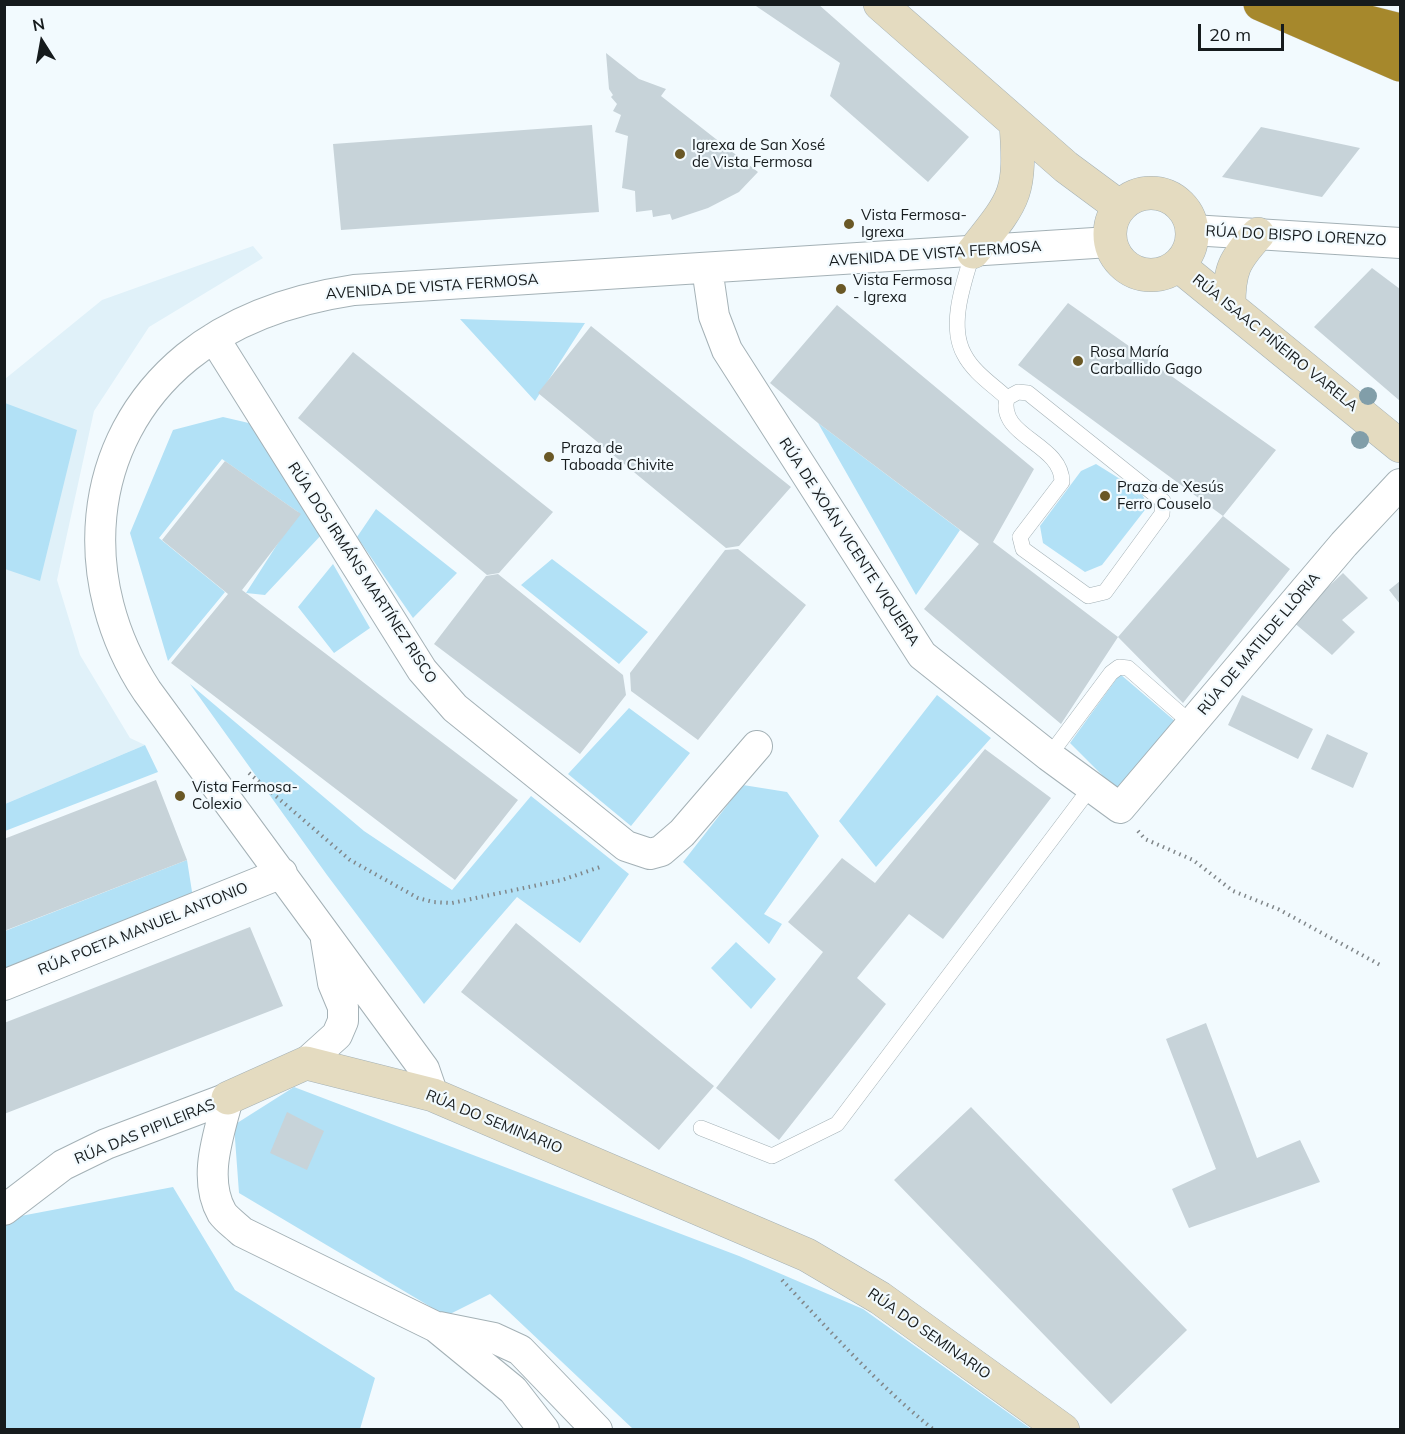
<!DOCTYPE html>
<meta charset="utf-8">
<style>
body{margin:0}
#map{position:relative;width:1405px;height:1434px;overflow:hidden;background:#f2fafe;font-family:Mulish,sans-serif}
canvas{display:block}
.frame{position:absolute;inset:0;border:6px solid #161b1d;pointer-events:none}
.north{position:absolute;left:12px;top:12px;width:60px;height:60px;-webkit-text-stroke:4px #f2fafe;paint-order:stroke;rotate:349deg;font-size:16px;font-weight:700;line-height:24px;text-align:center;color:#161b1d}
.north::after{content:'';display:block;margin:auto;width:21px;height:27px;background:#161b1d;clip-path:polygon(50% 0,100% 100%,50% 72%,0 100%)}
.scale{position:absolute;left:1198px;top:24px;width:86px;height:27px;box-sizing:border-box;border:3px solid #161b1d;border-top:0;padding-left:8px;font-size:18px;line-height:21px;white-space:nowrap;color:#161b1d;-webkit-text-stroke:4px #f2fafe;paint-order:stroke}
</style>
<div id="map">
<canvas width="1405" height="1434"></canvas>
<div class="frame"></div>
<div class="north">N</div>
<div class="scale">20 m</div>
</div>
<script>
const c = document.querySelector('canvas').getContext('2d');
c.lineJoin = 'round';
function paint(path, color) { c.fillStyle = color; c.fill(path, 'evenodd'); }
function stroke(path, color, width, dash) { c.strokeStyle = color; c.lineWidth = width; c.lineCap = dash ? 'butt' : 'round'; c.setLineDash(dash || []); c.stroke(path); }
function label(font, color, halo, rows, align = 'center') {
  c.font = font + ' Mulish,sans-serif'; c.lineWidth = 4.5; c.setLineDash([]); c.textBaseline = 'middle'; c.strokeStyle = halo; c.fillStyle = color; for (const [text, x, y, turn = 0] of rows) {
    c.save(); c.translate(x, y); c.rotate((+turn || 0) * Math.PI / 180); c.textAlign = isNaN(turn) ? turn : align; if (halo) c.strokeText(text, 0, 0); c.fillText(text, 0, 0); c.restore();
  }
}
paint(new Path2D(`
 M253,246L263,258L149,327L94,411L57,580L80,655L130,738L145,745L5,804V379L102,300Z`), '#e0f1f9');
paint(new Path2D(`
 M460,319L585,323L535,401Z
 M5,403L77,430L40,581L5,569Z
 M223,417L253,424L324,532L265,595L246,593L298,512L222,459L159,538L225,592L168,661L130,533L173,430Z
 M818,423L960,530L916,595Z
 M1096,464L1141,492L1148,506L1102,565L1085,572L1043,543L1040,526L1081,471Z
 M376,509L457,573L413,618L357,537Z
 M552,559L648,632L619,664L521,585Z
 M333,564L370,628L334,653L298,607Z
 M1120,674L1176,722L1118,791L1070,743Z
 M190,684L364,831L452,890L531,796L629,874L580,943L517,897L424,1004L327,875Z
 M937,695L991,738L876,867L839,821Z
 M629,708L690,753L631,826L568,774Z
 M145,745L158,772L5,831V804Z
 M743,785L787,792L819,836L764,914L782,924L769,944L683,862Z
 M187,860L193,898L5,970V931Z
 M736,942L776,979L751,1009L711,968Z
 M294,1087L739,1256L863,1309L1031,1429H633L490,1294L446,1316L239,1193L234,1125Z
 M173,1187L235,1290L375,1378L360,1429L5,1430V1219Z`), '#b2e1f6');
paint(new Path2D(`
 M753,4H818L969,137L928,182L830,96L840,63Z
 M606,53L639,79L666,89L661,96L758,172L739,192L708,208L672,220L670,214L653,217L652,210L636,212L635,191L622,188L628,136L615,132L621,115L613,111L617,104L611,97L613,95L609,89Z
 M592,125L599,212L341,230L333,144Z
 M1261,127L1360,148L1322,197L1222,177Z
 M1372,268L1400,289V401L1314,327Z
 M1068,303L1276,450L1223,516L1018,365Z
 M837,305L1034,469L993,542L1118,637L1061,724L924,609L979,544L818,423L770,383Z
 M591,326L791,487L739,546L726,548L538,393Z
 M353,352L553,512L499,573L487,575L298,418Z
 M225,461L301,514L242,590L518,800L455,880L171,663L228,594L162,540Z
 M1223,516L1290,569L1183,703L1118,637Z
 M738,549L806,605L698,740L631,691L630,673L725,550Z
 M1343,573L1368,598L1342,620L1355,632L1332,655L1292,621Z
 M498,574L623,675L626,695L580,754L434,644L486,576Z
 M1400,581V604L1389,590Z
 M1242,695L1313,729L1298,759L1228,725Z
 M1327,734L1368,753L1353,788L1311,769Z
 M985,749L1051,798L943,939L909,914L857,978L886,1004L779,1140L716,1088L823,952L788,922L842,858L875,883Z
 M156,780L187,860L4,931V839Z
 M516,923L714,1086L659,1150L461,992Z
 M250,927L283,1006L4,1114V1023Z
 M1206,1023L1257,1158L1300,1140L1320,1182L1189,1228L1172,1189L1216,1169L1166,1039Z
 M971,1107L1187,1330L1111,1404L894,1180Z
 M287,1112L324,1131L307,1170L270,1153Z`), '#c7d3d9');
const lane = new Path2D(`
 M973,252C964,282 948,325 964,354C973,372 993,385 1007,398
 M1018,392L1028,393L1163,501L1162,514L1105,592L1088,596L1023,549L1020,537L1062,482C1062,443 997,437 1007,398Z
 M1049,756L1111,673L1119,667L1128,668L1192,724
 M701,1128L772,1156L837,1124L1091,787`);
const street = new Path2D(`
 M1192,230L1400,243
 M707,268L714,316L727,350L922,655L1049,756L1120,808L1344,544L1400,484
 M214,338L422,670L455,708L626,846L650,854L661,851L682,833L757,746
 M4,985L282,873
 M306,1063L337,1035L343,1021V1007L333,983L326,940
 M433,1095L424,1069L147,691C76,584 83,442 187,357C235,318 294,299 354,290L1110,242
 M228,1098C219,1134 202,1178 222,1213C227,1220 236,1226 242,1232L436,1327L513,1390L544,1430
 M4,1210L63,1165L106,1144L228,1098
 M439,1327L494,1338L520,1350L597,1430`);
const secondary = new Path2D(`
 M880,4L1066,167L1120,207
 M1110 234a41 41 0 1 1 82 0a41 41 0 1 1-82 0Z
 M973,252C1016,198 1021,194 1016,124
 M1178,265L1400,446
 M1229,305C1229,270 1234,260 1258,234
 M228,1098L306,1063L433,1095L807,1255L880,1298L1063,1430`);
const highway = new Path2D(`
 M1260,4L1400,65
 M1314,8L1400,30`);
stroke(lane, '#a4b1b6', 16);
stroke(street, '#a4b1b6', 32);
stroke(secondary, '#a4b1b6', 34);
stroke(highway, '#d5d6d6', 34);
stroke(new Path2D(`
 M249,773L350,860L418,898L433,902L452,903L562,880L603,866
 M1138,831L1145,839L1193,860L1233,891L1278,909L1382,966
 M782,1280C831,1332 878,1385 934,1430`), '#81878a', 4, [1.5, 4.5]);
stroke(lane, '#fff', 15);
stroke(street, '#fff', 30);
stroke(secondary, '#e4dbc0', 33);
stroke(highway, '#a6882c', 33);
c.fillStyle = '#819ea9';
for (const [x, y] of [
 [1368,396],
 [1360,440]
]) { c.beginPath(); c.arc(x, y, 9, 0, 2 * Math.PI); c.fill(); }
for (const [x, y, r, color] of [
 [680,154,6,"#6a5826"],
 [849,224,6,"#6a5826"],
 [841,289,6,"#6a5826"],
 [1078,361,6,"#6a5826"],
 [549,457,6,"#6a5826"],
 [1105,496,6,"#6a5826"],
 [180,796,6,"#6a5826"]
]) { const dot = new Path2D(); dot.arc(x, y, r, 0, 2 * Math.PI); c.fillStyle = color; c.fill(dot); stroke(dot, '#f2fafe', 2); }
label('15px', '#161b1d', '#f2fafe', [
 ["Igrexa de San Xosé",692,145],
 ["de Vista Fermosa",692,162],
 ["Vista Fermosa-",861,215],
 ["Igrexa",861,232],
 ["Vista Fermosa",853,280],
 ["- Igrexa",853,297],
 ["Rosa María",1090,352],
 ["Carballido Gago",1090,369],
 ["Praza de",561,448],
 ["Taboada Chivite",561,465],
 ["Praza de Xesús",1117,487],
 ["Ferro Couselo",1117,504],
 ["Vista Fermosa-",192,787],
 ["Colexio",192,804]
], 'left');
label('15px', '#161b1d', '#f2fafe', [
 ["RÚA DO BISPO LORENZO",1296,236,3],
 ["AVENIDA DE VISTA FERMOSA",935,254,-4],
 ["AVENIDA DE VISTA FERMOSA",432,287,-4],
 ["RÚA ISAAC PIÑEIRO VARELA",1275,343,39],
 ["RÚA DE XOÁN VICENTE VIQUEIRA",849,542,57],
 ["RÚA DOS IRMÁNS MARTÍNEZ RISCO",362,573,57],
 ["RÚA DE MATILDE LLÒRIA",1259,644,-50],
 ["RÚA POETA MANUEL ANTONIO",143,929,-22],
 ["RÚA DO SEMINARIO",494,1122,22],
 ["RÚA DAS PIPILEIRAS",145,1132,-22],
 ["RÚA DO SEMINARIO",929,1334,35]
]);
</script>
